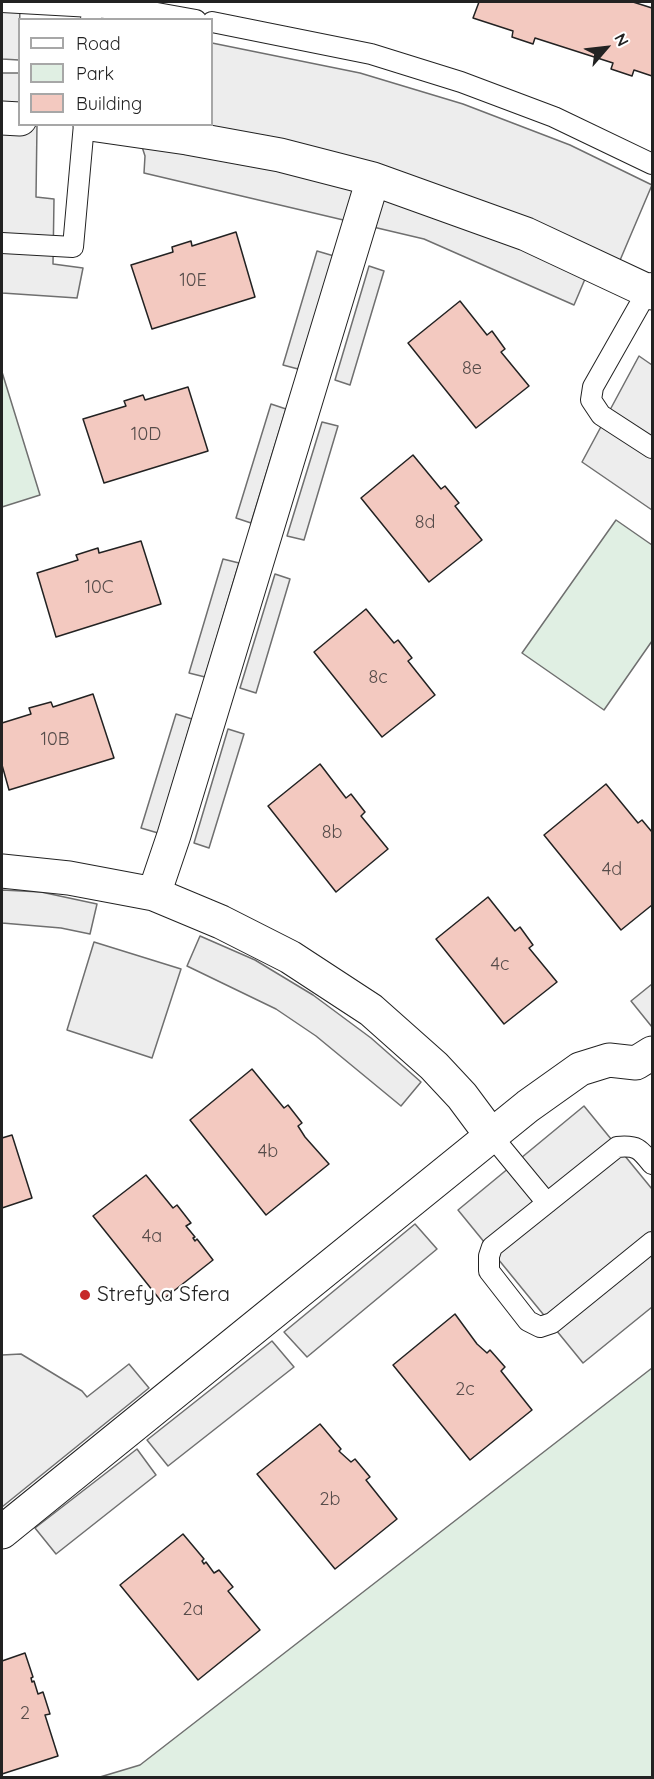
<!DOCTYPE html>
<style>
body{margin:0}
#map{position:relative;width:654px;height:1779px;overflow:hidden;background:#fff;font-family:Quicksand,sans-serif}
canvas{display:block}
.frame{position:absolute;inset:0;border:3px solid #222;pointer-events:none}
.legend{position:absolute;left:18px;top:18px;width:195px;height:108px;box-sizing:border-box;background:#fff;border:2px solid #a7a7a7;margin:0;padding:8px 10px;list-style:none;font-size:18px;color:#222}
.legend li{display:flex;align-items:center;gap:12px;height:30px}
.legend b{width:30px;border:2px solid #a7a7a7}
.north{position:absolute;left:576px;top:18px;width:60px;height:60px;-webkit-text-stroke:4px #fff;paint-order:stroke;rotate:62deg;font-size:16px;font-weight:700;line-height:24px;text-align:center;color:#222}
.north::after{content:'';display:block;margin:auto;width:21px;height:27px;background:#222;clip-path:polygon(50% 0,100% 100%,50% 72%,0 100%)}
</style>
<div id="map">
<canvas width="654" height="1779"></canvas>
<div class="frame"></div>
<ul class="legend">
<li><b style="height:8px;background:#fff"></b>Road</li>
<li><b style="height:16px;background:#e0efe3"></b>Park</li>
<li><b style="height:16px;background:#f3c9c0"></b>Building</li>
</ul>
<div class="north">N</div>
</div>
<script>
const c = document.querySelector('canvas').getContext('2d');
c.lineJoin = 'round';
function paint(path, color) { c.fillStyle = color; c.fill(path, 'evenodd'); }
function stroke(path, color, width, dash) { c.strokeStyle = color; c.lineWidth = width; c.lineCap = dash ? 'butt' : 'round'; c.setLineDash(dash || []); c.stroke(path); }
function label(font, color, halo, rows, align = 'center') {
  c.font = font + ' Quicksand,sans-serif'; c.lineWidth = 4.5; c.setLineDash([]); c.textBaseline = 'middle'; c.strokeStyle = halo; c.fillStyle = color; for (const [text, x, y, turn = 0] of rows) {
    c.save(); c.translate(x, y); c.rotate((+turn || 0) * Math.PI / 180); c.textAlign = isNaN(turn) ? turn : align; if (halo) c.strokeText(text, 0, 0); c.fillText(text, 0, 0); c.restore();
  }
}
const green = new Path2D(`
 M2,372L40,495L2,507Z
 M616,520L652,545V641L604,710L522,653Z
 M652,1368V1777H100L140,1765Z`);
paint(green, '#e0efe3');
stroke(green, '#6f6f6f', 1.5);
const parking = new Path2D(`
 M2,2H20L19,60L2,59Z
 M212,43L360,73L463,104L570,145L652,185L618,265L596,253L574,305L424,239L144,173L145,156L135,125L212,124Z
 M2,73H19L20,124L37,125L36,197L54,199L53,264L83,268L77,298L2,293Z
 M317,251L334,256L298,369L283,365Z
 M369,266L384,271L350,385L335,380Z
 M639,356L652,365V510L582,462Z
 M271,404L286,409L251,523L236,518Z
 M322,422L338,426L304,540L287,536Z
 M223,559L239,563L205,677L189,673Z
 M275,574L290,579L256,693L240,688Z
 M176,714L192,719L158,833L141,828Z
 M228,729L244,734L209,848L194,843Z
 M2,890L41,892L97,904L90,934L61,928L2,923Z
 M200,936L255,960L313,995L371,1038L421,1082L401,1106L316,1036L276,1009L187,966Z
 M94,942L181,969L152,1058L67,1030Z
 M652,984V1027L631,1001Z
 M584,1106L652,1189V1307L583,1363L458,1210Z
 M415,1224L437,1249L307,1357L284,1332Z
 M272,1341L294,1367L168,1466L147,1440Z
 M21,1354L82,1391L87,1397L129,1364L149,1388L2,1507V1355Z
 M137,1449L156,1475L56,1554L35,1528Z`);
paint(parking, '#ededed');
stroke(parking, '#6f6f6f', 1.5);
const building = new Path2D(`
 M479,2H633L652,8V76L634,70L632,76L611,69L613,63L535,38L533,44L512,37L513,31L473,18Z
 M236,232L255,297L152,329L131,265L173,252L172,247L191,241L192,246Z
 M460,301L487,335L492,331L505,349L501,352L529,386L476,428L408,343Z
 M188,387L208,451L104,483L83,419L126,406L124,401L143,395L145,400Z
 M413,455L441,489L445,486L459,503L455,506L482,540L429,582L361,498Z
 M141,541L161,604L56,637L37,573L78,560L76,555L98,548L99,553Z
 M366,609L394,643L398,640L412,658L408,661L435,695L382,737L314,652Z
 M93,694L114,758L9,790L2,765V723L31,714L29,708L51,702L53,707Z
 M320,764L346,798L351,794L365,812L361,816L388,849L336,892L268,806Z
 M606,784L638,823L642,820L652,832V905L621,930L544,835Z
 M488,897L515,931L520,927L533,945L529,948L557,982L504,1024L436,939Z
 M252,1069L284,1108L288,1105L302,1123L298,1126L305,1137L329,1164L266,1215L190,1120Z
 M12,1135L32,1198L2,1208V1138Z
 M146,1175L173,1208L177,1205L191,1223L186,1226L195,1237L193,1238L195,1241L197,1239L213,1260L161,1301L93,1216Z
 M455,1314L477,1344L487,1353L490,1350L505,1367L501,1371L532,1410L470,1460L393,1365Z
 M320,1424L341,1449L339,1451L341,1453L351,1462L355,1459L370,1477L366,1480L397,1519L335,1569L257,1474Z
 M183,1534L204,1559L202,1561L204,1564L206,1562L214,1573L219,1570L233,1587L228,1591L260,1630L198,1680L120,1585Z
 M25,1653L33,1677L31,1678L32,1682L34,1681L38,1694L43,1692L50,1714L45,1715L58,1756L2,1774V1661Z`);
paint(building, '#f3c9c0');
stroke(building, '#222', 1.5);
const lane = new Path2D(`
 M2,2L92,7V2
 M91,20L92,7L146,11L196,20
 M212,22L371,54L461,82L554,117L652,164
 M2,243L73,247L84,124
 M652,283L593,387L591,400L601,415L652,448
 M491,1135L547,1203
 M652,1164C640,1149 637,1145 617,1147L492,1247L489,1256V1271L528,1321L540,1327L552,1323L652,1242`);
const street = new Path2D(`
 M2,118L20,119
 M90,124L187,138L280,155L373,179L526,234L652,293
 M2,871L69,878L154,894L221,922L290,957L371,1010L434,1066L462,1096L491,1135
 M154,894L174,835L373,179
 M2,1532L528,1106L580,1069L609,1060L636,1063L652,1053`);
stroke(lane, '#222', 22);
stroke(street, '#222', 35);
stroke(lane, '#fff', 20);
stroke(street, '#fff', 33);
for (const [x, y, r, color] of [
 [85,1295,6,"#c62828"]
]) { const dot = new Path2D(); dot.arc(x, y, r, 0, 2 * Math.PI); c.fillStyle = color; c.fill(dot); stroke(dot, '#fff', 2); }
label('18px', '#564c4a', null, [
 ["10E",193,281],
 ["8e",472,369],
 ["10D",146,435],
 ["8d",425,523],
 ["10C",99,588],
 ["8c",378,678],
 ["10B",55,740],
 ["8b",332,833],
 ["4d",612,870],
 ["4c",500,965],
 ["4b",268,1152],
 ["4a",152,1237],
 ["2c",465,1390],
 ["2b",330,1500],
 ["2a",193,1610],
 ["2",25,1714]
]);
label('21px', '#222', '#fff', [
 ["Strefy a Sfera",97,1295]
], 'left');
</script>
